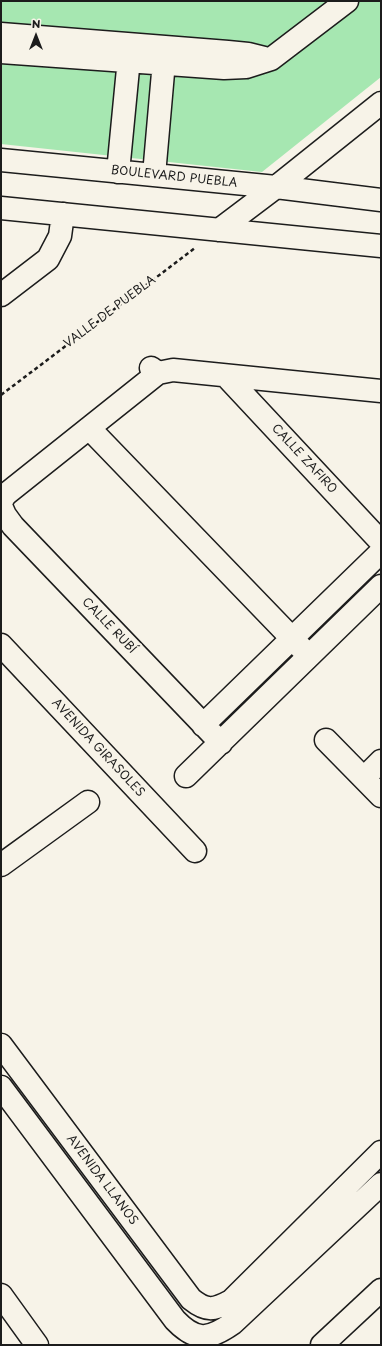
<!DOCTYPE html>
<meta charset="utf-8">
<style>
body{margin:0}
#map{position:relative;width:382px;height:1346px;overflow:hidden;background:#f7f3e8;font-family:"Playpen Sans",sans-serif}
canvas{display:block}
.frame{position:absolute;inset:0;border:2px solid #1c1c1c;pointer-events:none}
.north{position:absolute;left:16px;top:16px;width:40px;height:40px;-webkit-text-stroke:3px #f7f3e8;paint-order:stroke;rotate:0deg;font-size:11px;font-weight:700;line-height:16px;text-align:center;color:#1c1c1c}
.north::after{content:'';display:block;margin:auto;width:14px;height:18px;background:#1c1c1c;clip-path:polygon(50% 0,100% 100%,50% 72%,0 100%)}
</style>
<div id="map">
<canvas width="382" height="1346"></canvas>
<div class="frame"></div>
<div class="north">N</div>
</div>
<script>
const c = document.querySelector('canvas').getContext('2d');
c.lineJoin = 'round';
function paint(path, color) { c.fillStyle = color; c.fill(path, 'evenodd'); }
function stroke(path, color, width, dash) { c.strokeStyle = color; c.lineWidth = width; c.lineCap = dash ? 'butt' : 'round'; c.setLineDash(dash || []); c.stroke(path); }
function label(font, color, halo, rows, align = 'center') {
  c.font = font + ' "Playpen Sans",sans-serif'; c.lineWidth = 4; c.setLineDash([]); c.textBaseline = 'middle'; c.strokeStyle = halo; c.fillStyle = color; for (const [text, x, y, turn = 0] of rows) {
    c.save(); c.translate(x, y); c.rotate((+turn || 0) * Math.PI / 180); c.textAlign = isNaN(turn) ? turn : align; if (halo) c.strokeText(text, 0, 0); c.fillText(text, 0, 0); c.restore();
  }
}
paint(new Path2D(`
 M1,1H381V77L262,172L1,144Z`), '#a6e7b1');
const minor = new Path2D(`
 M1,34L228,52L248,54L264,58
 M1,52L224,68L246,67L271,59L347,1
 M1,160L276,187L381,200
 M118,172L130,48
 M154,175L165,50
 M1,208L381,246
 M219,230L276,187L381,103
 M1,295L48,259L60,236L63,214
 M151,368L158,373L173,370L381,391
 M226,376L381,542
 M89,428L309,656
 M1,502L5,495L158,373
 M1,506L5,515L13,526L221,743
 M1,645L195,851
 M203,725L381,552
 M326,740L381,796
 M186,776L381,586
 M364,778L381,761
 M1,865L88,802
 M1,1045L191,1299C207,1312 214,1310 231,1301L381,1152
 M1,1087L175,1320C196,1342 209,1340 233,1323L381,1184
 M1,1295L37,1345
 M322,1345L381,1290`);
stroke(minor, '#1c1c1c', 25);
stroke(new Path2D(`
 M1,395L195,248`), '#1c1c1c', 2.5, [4, 3]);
stroke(minor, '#f7f3e8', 22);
label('12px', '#1c1c1c', '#f7f3e8', [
 ["BOULEVARD PUEBLA",174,177,6],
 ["VALLE DE PUEBLA",110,312,-37],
 ["CALLE ZAFIRO",304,459,47],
 ["CALLE RUBÍ",109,626,46],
 ["AVENIDA GIRASOLES",98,748,47],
 ["AVENIDA LLANOS",102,1180,53]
]);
</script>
